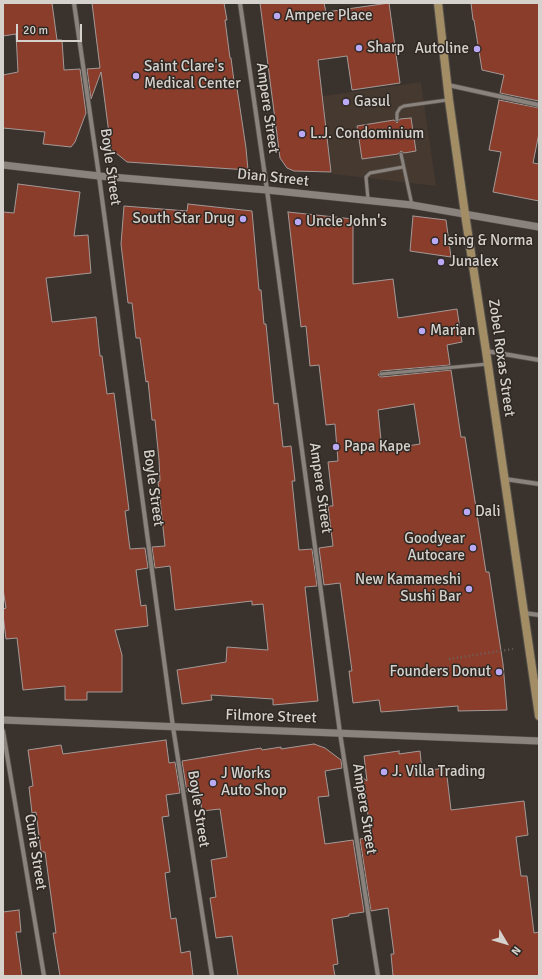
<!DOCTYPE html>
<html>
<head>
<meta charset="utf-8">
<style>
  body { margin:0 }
  #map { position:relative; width:542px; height:979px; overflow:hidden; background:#39322d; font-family:Signika,sans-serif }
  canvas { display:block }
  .frame { position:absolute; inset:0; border:4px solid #d5d1cd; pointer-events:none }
  .north { position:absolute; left:486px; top:923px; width:40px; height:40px; -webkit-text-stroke:3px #2f2823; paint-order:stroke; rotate:128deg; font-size:11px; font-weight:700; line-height:16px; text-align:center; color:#d5d1cd }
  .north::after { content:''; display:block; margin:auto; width:14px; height:18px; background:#d5d1cd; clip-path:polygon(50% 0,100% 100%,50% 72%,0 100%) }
  .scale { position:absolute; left:16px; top:24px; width:66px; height:18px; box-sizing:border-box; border:2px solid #d5d1cd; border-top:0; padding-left:5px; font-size:12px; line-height:14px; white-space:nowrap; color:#d5d1cd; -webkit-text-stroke:3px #2f2823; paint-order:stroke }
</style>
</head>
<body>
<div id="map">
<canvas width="542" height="979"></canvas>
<div class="frame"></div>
<div class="north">N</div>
<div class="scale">20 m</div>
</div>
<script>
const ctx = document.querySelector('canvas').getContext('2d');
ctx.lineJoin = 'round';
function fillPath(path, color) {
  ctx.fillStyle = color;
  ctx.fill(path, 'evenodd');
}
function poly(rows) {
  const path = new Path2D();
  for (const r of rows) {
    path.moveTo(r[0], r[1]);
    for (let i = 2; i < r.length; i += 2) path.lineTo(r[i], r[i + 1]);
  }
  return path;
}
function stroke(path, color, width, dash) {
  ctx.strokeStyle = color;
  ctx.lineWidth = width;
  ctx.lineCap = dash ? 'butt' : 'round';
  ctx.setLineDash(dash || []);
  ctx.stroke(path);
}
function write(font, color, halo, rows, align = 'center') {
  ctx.font = font + ' Signika,sans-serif';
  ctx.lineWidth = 3;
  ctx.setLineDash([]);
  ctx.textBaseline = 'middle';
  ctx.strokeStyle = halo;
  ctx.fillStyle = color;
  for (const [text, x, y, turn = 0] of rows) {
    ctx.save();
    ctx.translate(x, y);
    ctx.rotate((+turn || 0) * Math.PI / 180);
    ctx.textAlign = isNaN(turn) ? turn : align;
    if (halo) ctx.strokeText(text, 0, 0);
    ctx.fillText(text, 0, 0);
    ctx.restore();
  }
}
fillPath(poly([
  [421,82,436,186,332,174,323,96]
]), '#453930');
const building = poly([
  [3,3,52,3,57,40,62,40,64,70,80,69,86,113,75,142,71,147,43,144,45,132,3,128,3,75,18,72,16,34,3,36,3,3],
  [92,3,224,3,227,20,225,20,230,58,231,58,235,89,237,88,246,148,248,170,127,162,111,149,101,72,91,99,87,69,100,68,92,3],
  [260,3,324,3,326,12,389,3,400,83,352,90,347,56,318,60,331,172,294,171,287,168,280,158,260,3],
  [471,3,539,3,539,101,500,93,504,75,482,70,474,20,473,20,471,3],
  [499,100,539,108,539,133,533,163,539,164,539,201,493,192,501,152,489,150,499,100],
  [411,118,416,151,404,153,401,151,398,154,362,159,357,126,394,120,397,123,400,119,411,118],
  [18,184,80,192,74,236,88,235,91,273,46,278,52,322,96,317,100,356,102,356,107,394,114,393,129,510,125,511,130,549,145,548,148,568,136,570,141,606,146,605,148,626,115,630,122,655,122,692,87,692,87,700,65,700,65,686,23,690,17,638,6,639,3,615,3,609,6,608,3,589,3,212,14,213,18,184],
  [188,204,252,211,259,290,261,290,264,324,266,324,274,404,278,403,283,447,291,446,295,481,292,481,299,550,312,549,317,586,305,587,318,701,273,705,273,699,211,695,212,700,182,704,177,670,226,662,227,647,268,650,263,604,252,605,252,601,175,610,170,566,155,568,152,547,165,546,158,482,160,481,159,460,155,420,152,420,148,381,146,382,140,338,136,338,132,303,128,303,121,244,124,206,187,211,188,204],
  [288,212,353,219,353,284,393,279,398,318,457,309,462,342,447,345,450,365,381,371,378,375,381,377,451,370,461,437,465,437,486,572,489,572,503,664,507,710,458,711,458,706,381,712,379,700,353,703,349,671,352,671,340,583,324,585,319,548,333,546,328,506,333,506,328,462,338,461,335,424,326,425,319,365,310,366,306,326,301,327,288,212],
  [414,404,420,444,382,450,378,410,414,404],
  [413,216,446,220,451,257,410,251,413,216],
  [166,740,169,763,175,762,180,793,166,795,169,816,162,817,170,872,165,873,171,919,176,918,181,953,190,951,193,976,60,976,53,933,56,933,45,852,41,852,36,812,32,813,29,787,33,786,28,750,61,745,63,754,166,740],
  [314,744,325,748,341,760,342,768,325,771,329,796,318,797,325,844,353,840,364,912,349,914,349,916,332,919,338,964,333,965,335,976,238,976,232,936,216,938,210,898,216,897,211,860,227,857,220,809,202,811,199,791,187,792,182,761,261,748,262,750,281,747,281,749,314,744],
  [399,751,399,754,420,751,422,771,446,768,451,810,524,801,528,835,516,837,521,876,527,876,534,933,539,932,539,976,393,976,391,954,394,954,388,908,371,911,360,839,371,837,363,778,367,781,364,756,399,751],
  [19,910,21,932,16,932,22,976,3,976,3,912,19,910]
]);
fillPath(building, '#8b3d2b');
stroke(building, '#a49997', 1);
const service = poly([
  [397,120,397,113,400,108,404,106,447,100],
  [401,154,412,205],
  [368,199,366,177,370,173,403,167],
  [381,374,488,364]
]);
const minor = poly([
  [74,3,99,176,173,727,212,976],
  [240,3,267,190,340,733,378,976],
  [448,85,539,105],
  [486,351,539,360],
  [505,479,539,484],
  [524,613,539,615],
  [3,731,44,976]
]);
const tertiary = poly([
  [3,165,99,176,267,190,412,205,539,227],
  [3,720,539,741]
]);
const secondary = poly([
  [438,3,449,100,465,214,486,351,539,716]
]);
stroke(service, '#56514c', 4.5);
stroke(minor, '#56514c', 5.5);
stroke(tertiary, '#56514c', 8);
stroke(secondary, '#56514c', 10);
stroke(poly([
  [449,659,513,649]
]), '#6a645f', 2.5, [1, 3]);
stroke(service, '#8a827c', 3);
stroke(minor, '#8a827c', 4);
stroke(tertiary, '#8a827c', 7);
stroke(secondary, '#a28d65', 8);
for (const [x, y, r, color] of [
  [277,16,4,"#baaaf6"],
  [359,48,4,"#baaaf6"],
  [477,49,4,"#baaaf6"],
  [136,76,4,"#baaaf6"],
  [346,102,4,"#baaaf6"],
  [302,134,4,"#baaaf6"],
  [243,219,4,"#baaaf6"],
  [298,222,4,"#baaaf6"],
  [435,241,4,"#baaaf6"],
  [441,262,4,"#baaaf6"],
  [422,331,4,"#baaaf6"],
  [336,447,4,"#baaaf6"],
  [467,512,4,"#baaaf6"],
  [473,548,4,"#baaaf6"],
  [469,589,4,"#baaaf6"],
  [499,672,4,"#baaaf6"],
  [384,772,4,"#baaaf6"],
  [213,783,4,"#baaaf6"]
]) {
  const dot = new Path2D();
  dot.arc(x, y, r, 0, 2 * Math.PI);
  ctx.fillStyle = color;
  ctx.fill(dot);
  stroke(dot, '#2f2823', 1.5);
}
write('15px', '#d5d1cd', '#2f2823', [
  ["Ampere Place",285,16],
  ["Sharp",367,48],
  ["Autoline",469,49,"right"],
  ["Saint Clare's",144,67],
  ["Medical Center",144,84],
  ["Gasul",354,102],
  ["L.J. Condominium",310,134],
  ["South Star Drug",235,219,"right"],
  ["Uncle John's",306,222],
  ["Ising & Norma",443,241],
  ["Junalex",449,262],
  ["Marian",430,331],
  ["Papa Kape",344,447],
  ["Dali",475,512],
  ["Goodyear",465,539,"right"],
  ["Autocare",465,556,"right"],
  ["New Kamameshi",461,580,"right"],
  ["Sushi Bar",461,597,"right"],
  ["Founders Donut",491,672,"right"],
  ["J. Villa Trading",392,772],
  ["J Works",221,774],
  ["Auto Shop",221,791]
], 'left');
write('15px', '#d5d1cd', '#2f2823', [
  ["Ampere Street",267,108,82],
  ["Boyle Street",110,167,82],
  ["Dian Street",273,178,6],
  ["Zobel Roxas Street",501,358,82],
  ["Boyle Street",153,488,82],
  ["Ampere Street",320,488,82],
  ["Filmore Street",271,717,2],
  ["Boyle Street",198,809,81],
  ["Ampere Street",364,809,81],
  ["Curie Street",35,852,81]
]);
</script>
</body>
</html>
